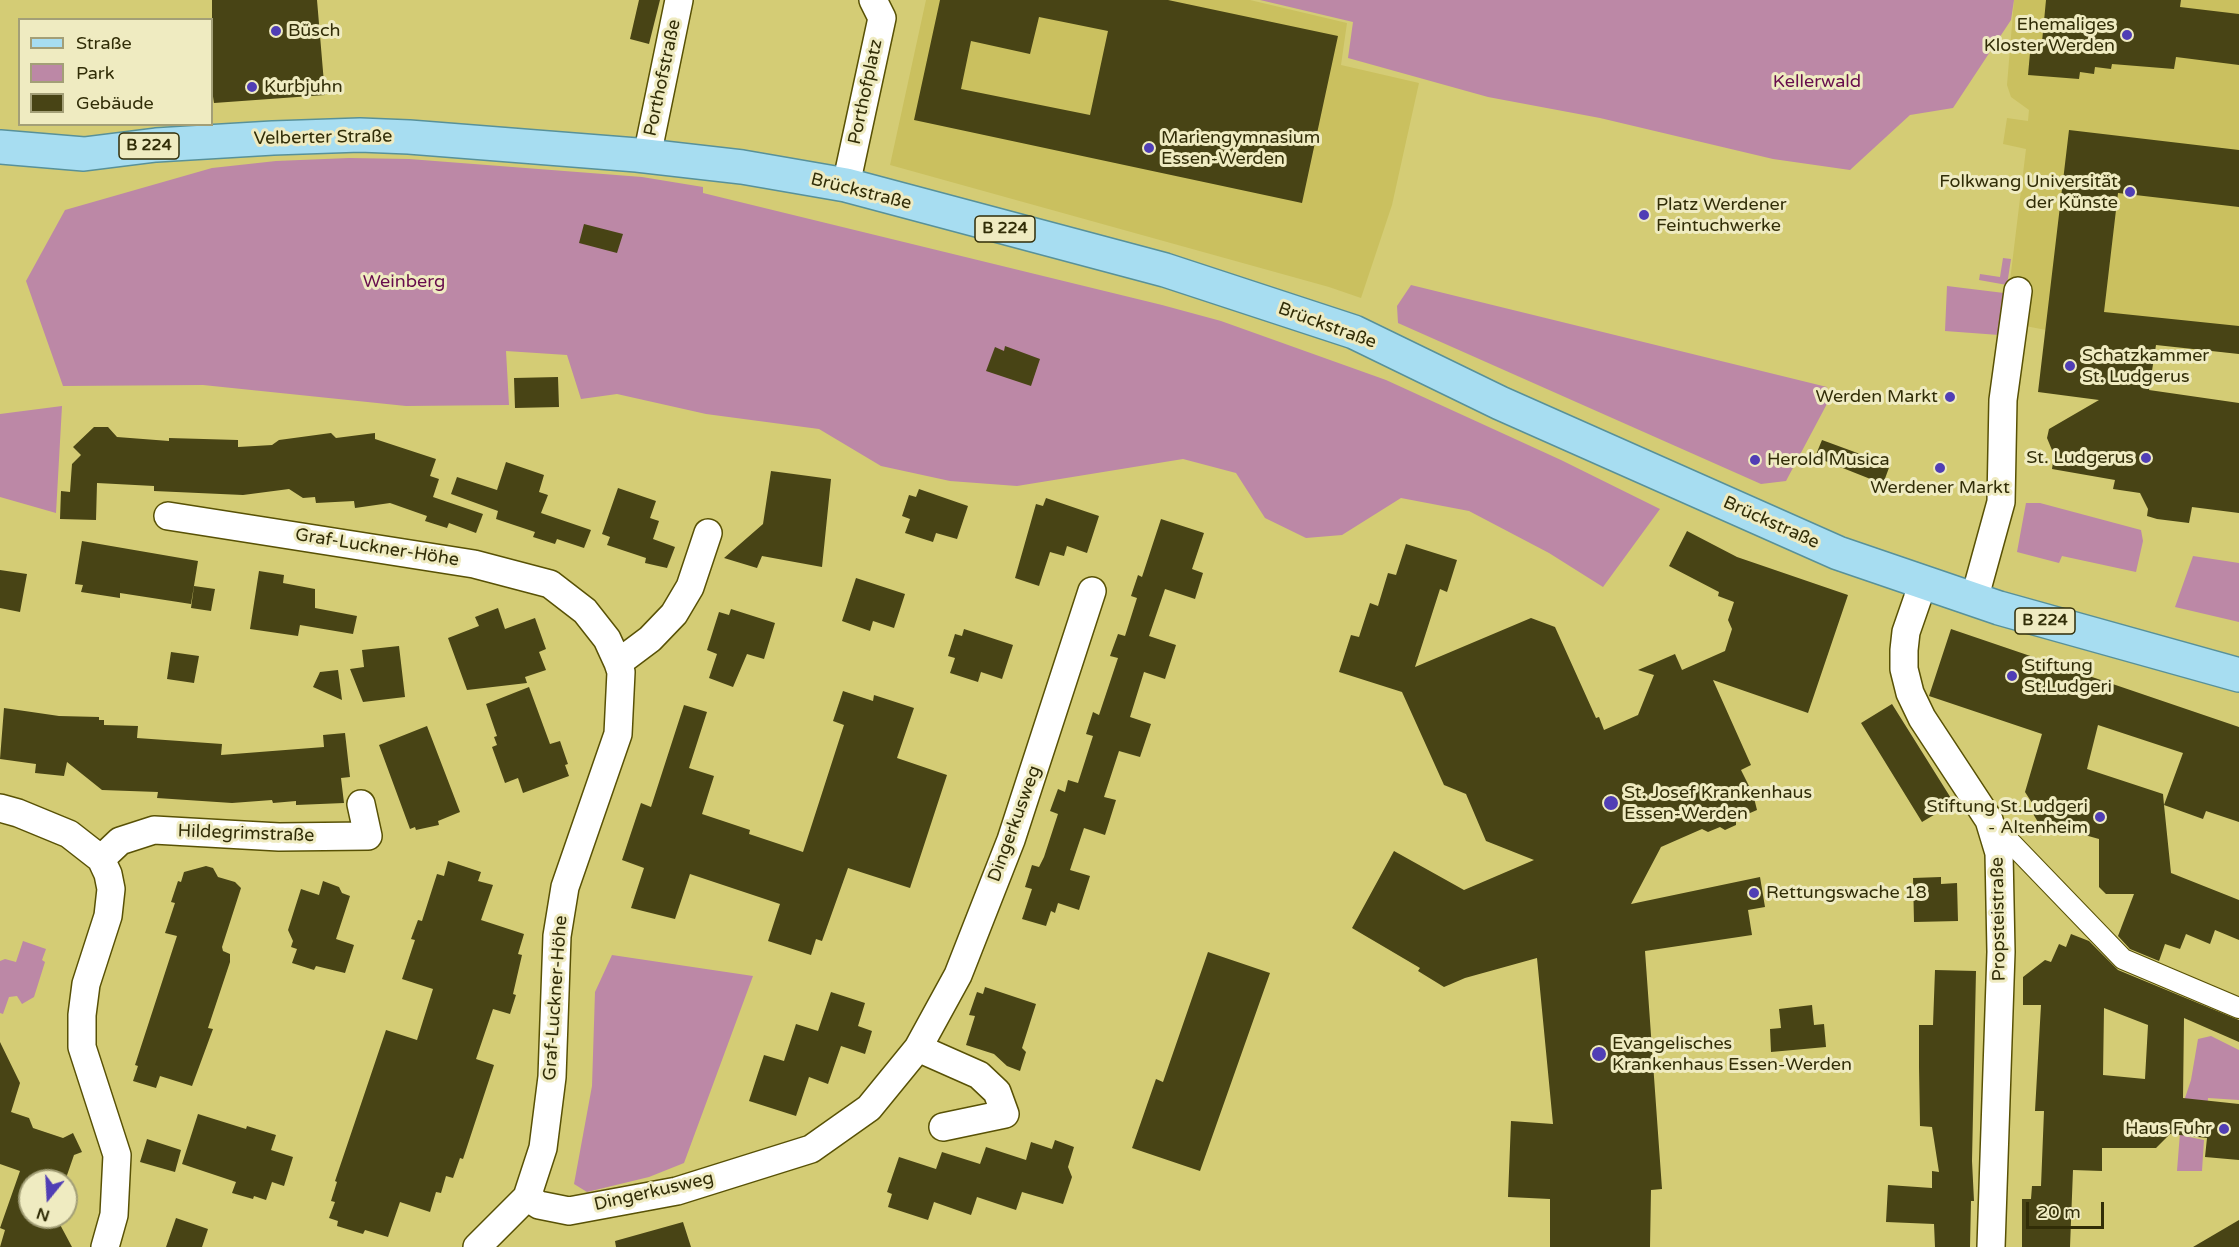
<!DOCTYPE html>
<html>
<head>
<meta charset="utf-8">
<style>
  body { margin:0 }
  #map { position:relative; width:2239px; height:1247px; overflow:hidden; background:#d4cc75; font-family:"Varela Round",sans-serif }
  canvas { display:block }
  .legend { position:absolute; left:18px; top:18px; width:195px; height:108px; box-sizing:border-box; background:#efebc1; border:2px solid #a39f77; margin:0; padding:8px 10px; list-style:none; font-size:18px; color:#312d07 }
  .legend li { display:flex; align-items:center; gap:12px; height:30px }
  .legend b { width:30px; border:2px solid #a39f77 }
  .north { position:absolute; left:18px; top:1169px; width:60px; height:60px; box-sizing:border-box; background:#efebc1; border:2px solid #a39f77; border-radius:50%; rotate:198deg; font-size:16px; font-weight:700; line-height:24px; text-align:center; color:#312d07 }
  .north::after { content:''; display:block; margin:auto; width:21px; height:27px; background:#503eb5; clip-path:polygon(50% 0,100% 100%,50% 72%,0 100%) }
  .scale { position:absolute; left:2026px; top:1202px; width:78px; height:27px; box-sizing:border-box; border:3px solid #312d07; border-top:0; padding-left:8px; font-size:18px; line-height:21px; white-space:nowrap; color:#312d07; -webkit-text-stroke:4px #efebc1; paint-order:stroke }
</style>
</head>
<body>
<div id="map">
<canvas width="2239" height="1247"></canvas>
<ul class="legend">
<li><b style="height:8px;background:#a7ddf1"></b>Straße</li>
<li><b style="height:16px;background:#bc88a6"></b>Park</li>
<li><b style="height:16px;background:#484415"></b>Gebäude</li>
</ul>
<div class="north">N</div>
<div class="scale">20 m</div>
</div>
<script>
const ctx = document.querySelector('canvas').getContext('2d');
ctx.lineJoin = 'round';
function fillPath(path, color) {
  ctx.fillStyle = color;
  ctx.fill(path, 'evenodd');
}
function poly(rows) {
  const path = new Path2D();
  for (const r of rows) {
    path.moveTo(r[0], r[1]);
    for (let i = 2; i < r.length; i += 2) path.lineTo(r[i], r[i + 1]);
  }
  return path;
}
function stroke(path, color, width, dash) {
  ctx.strokeStyle = color;
  ctx.lineWidth = width;
  ctx.lineCap = dash ? 'butt' : 'round';
  ctx.setLineDash(dash || []);
  ctx.stroke(path);
}
function write(font, color, halo, rows, align = 'center') {
  ctx.font = font + ' "Varela Round",sans-serif';
  ctx.lineWidth = 6;
  ctx.setLineDash([]);
  ctx.textBaseline = 'middle';
  ctx.strokeStyle = halo;
  ctx.fillStyle = color;
  for (const [text, x, y, turn = 0] of rows) {
    ctx.save();
    ctx.translate(x, y);
    ctx.rotate((+turn || 0) * Math.PI / 180);
    ctx.textAlign = isNaN(turn) ? turn : align;
    if (halo) ctx.strokeText(text, 0, 0);
    ctx.fillText(text, 0, 0);
    ctx.restore();
  }
}
fillPath(poly([
  [926,0,1250,0,1347,23,1341,65,1419,83,1392,205,1361,298,1329,287,890,165],
  [2014,0,2239,0,2239,354,2046,330,2005,322,2026,149,2003,144,2007,118,2028,121,2029,110,2011,97,2007,85]
]), '#cac05f');
fillPath(poly([
  [1260,0,2014,0,2011,20,1953,108,1910,115,1850,170,1773,159,1600,118,1488,97,1348,58,1353,22],
  [349,158,409,159,642,177,703,187,703,193,1162,305,1221,321,1386,380,1561,460,1660,509,1603,587,1549,553,1469,511,1401,498,1342,535,1306,538,1265,518,1236,473,1183,459,1017,486,950,481,881,466,819,429,706,414,617,394,581,399,567,355,506,351,509,405,406,406,203,385,63,386,26,281,65,210,212,168,276,161],
  [2003,258,2011,259,2007,285,1979,280,1980,274,2000,277],
  [1411,285,1827,387,1829,400,1786,481,1761,484,1398,323,1397,306],
  [1947,286,2004,293,1999,335,1945,331],
  [62,406,56,513,0,497,0,414],
  [2026,503,2040,503,2141,530,2143,541,2136,572,2062,556,2059,563,2017,552],
  [2193,556,2239,563,2239,622,2175,607],
  [23,941,46,949,42,960,45,962,34,997,22,1004,17,996,9,997,3,1014,0,1013,0,961,5,959,16,962],
  [612,955,753,976,684,1163,649,1177,587,1192,574,1184,592,1086,595,992],
  [2211,1036,2239,1050,2239,1100,2208,1098,2207,1115,2191,1117,2189,1137,2204,1140,2202,1171,2177,1171,2182,1107,2191,1080,2198,1039]
]), '#bc88a6');
fillPath(poly([
  [212,0,317,0,325,95,214,103,212,90],
  [639,0,660,0,649,44,630,39],
  [940,0,1168,0,1338,36,1302,203,914,120],
  [1039,17,1108,31,1090,115,961,89,971,41,1030,54],
  [2046,0,2181,0,2180,7,2239,14,2239,65,2176,57,2174,69,2112,64,2111,69,2095,67,2094,74,2080,72,2079,79,2028,75,2031,42,2042,42],
  [2069,130,2239,150,2239,207,2118,193,2104,312,2239,326,2239,354,2156,345,2149,390,2239,403,2239,513,2192,507,2189,523,2157,519,2147,516,2148,509,2140,493,2113,489,2115,480,2052,469,2054,455,2047,438,2049,429,2099,400,2038,392],
  [584,224,623,234,617,253,579,243],
  [1005,346,1040,359,1031,386,986,371,995,347,1004,351],
  [558,377,559,407,515,408,514,378],
  [94,427,108,427,117,437,169,441,169,438,238,440,238,447,272,445,279,440,331,433,336,438,375,433,375,439,436,459,430,476,439,479,433,497,483,514,476,533,449,523,447,528,425,521,427,516,390,503,355,508,354,501,316,503,315,497,303,498,289,489,243,495,154,491,154,486,97,483,96,520,60,519,61,491,70,492,72,464,81,455,73,447],
  [1822,440,1890,465,1883,484,1815,457],
  [506,462,544,475,539,492,548,495,541,513,591,530,584,548,557,539,555,544,533,537,535,532,496,519,498,511,451,494,457,477,497,490],
  [771,471,831,479,822,567,762,556,757,568,724,558,763,524],
  [618,488,656,501,650,518,659,521,653,539,675,547,667,568,645,563,646,558,607,545,610,537,602,534],
  [919,489,968,506,957,539,936,533,933,542,905,533,910,519,902,516,909,495,916,497],
  [1046,498,1099,516,1087,553,1067,546,1064,556,1050,552,1039,586,1015,578,1036,504,1043,506],
  [1161,519,1204,533,1192,569,1203,573,1195,599,1165,589,1149,636,1176,645,1165,679,1144,672,1130,717,1151,724,1140,757,1119,751,1104,797,1116,800,1105,835,1084,828,1070,870,1090,876,1079,910,1058,903,1055,913,1051,911,1046,926,1022,919,1032,889,1025,887,1032,865,1039,867,1044,857,1058,814,1050,811,1058,789,1065,792,1068,780,1078,783,1093,736,1086,734,1093,712,1099,715,1118,658,1110,656,1118,634,1125,636,1137,598,1131,596,1138,575,1142,577],
  [1687,531,1737,557,1848,595,1808,713,1713,680,1751,765,1741,770,1753,794,1757,810,1736,819,1736,825,1725,830,1720,827,1708,832,1702,829,1661,847,1631,904,1760,877,1765,907,1748,910,1752,935,1645,951,1662,1189,1651,1190,1650,1247,1550,1247,1550,1199,1508,1197,1511,1121,1553,1124,1537,958,1465,978,1444,987,1418,971,1420,968,1352,928,1394,851,1464,890,1534,860,1486,841,1466,794,1444,785,1402,692,1339,672,1351,635,1359,637,1370,603,1378,606,1388,573,1396,575,1406,544,1457,560,1447,592,1440,589,1415,667,1531,618,1555,627,1596,718,1599,717,1604,730,1638,715,1654,675,1638,670,1675,654,1682,670,1725,651,1732,629,1728,620,1734,602,1718,596,1719,592,1669,566],
  [82,541,198,561,191,604,120,593,120,598,81,592,83,585,75,584],
  [0,570,27,574,20,612,0,608],
  [259,571,284,575,283,583,315,589,315,608,357,616,353,634,300,625,298,636,250,629],
  [856,578,905,594,894,628,873,621,870,631,842,621],
  [194,586,215,589,211,611,191,608],
  [498,608,505,629,535,618,546,649,539,652,546,670,525,677,527,683,467,690,448,638,479,626,475,617],
  [731,609,775,623,764,659,747,654,733,687,709,678,717,654,707,650,719,612,729,615],
  [964,629,1013,645,1002,679,981,672,978,682,950,673,955,658,948,656,955,634,962,636],
  [1951,629,2239,727,2239,822,2206,811,2203,819,2164,805,2171,873,2239,900,2239,940,2215,930,2210,944,2186,934,2180,949,2165,944,2159,961,2130,949,2118,936,2134,894,2106,894,2099,887,2099,839,2038,822,2032,812,2034,806,2025,792,2042,734,1929,696],
  [2098,725,2183,753,2164,805,2163,794,2087,769],
  [399,646,405,697,363,702,350,669,364,667,362,650],
  [171,652,199,656,194,683,167,679],
  [338,670,342,700,313,687,320,672],
  [529,687,550,744,560,741,568,764,565,765,569,776,523,793,518,778,505,783,492,747,497,745,494,737,497,736,486,704],
  [843,691,873,701,874,695,914,708,897,758,947,775,910,888,848,868,822,941,816,939,811,955,768,941,780,904,690,874,675,919,631,908,644,868,622,860,641,803,651,807,684,705,707,712,689,768,714,776,702,814,750,830,749,834,803,852,844,725,833,721],
  [1892,704,1954,803,1922,822,1861,723],
  [4,708,59,716,99,717,99,720,104,720,104,725,138,726,137,738,222,744,221,755,324,747,323,735,345,733,350,777,341,778,344,803,296,805,296,801,273,803,272,800,232,803,157,798,158,792,102,790,67,762,64,776,35,773,36,764,0,759],
  [427,726,460,812,438,821,439,825,416,830,415,827,410,829,379,745],
  [448,861,481,872,478,881,493,885,481,920,524,934,518,954,522,955,513,994,516,995,510,1014,493,1009,476,1059,494,1065,463,1159,460,1158,453,1178,446,1176,441,1193,436,1192,430,1212,400,1202,388,1237,365,1230,363,1234,337,1226,338,1221,329,1218,335,1202,331,1201,337,1182,335,1181,386,1030,417,1040,433,989,402,979,415,940,411,939,418,920,422,921,437,874,444,876],
  [206,866,213,868,218,877,235,882,241,888,222,947,223,951,230,954,230,962,208,1028,213,1029,192,1086,160,1076,156,1088,133,1081,138,1066,135,1065,177,936,165,933,175,903,171,902,178,881,181,882,184,872],
  [1941,877,1941,884,1957,883,1958,921,1914,922,1913,878],
  [323,881,339,887,342,893,350,896,336,939,354,945,345,973,316,966,314,970,292,963,297,949,291,947,293,941,288,930,301,889,319,895],
  [2071,934,2089,941,2118,970,2239,1020,2239,1042,2184,1018,2183,1098,2239,1104,2239,1160,2205,1157,2207,1138,2170,1134,2156,1148,2102,1148,2102,1171,2073,1170,2070,1247,2022,1247,2022,1199,2031,1199,2032,1186,2041,1186,2044,1111,2035,1111,2041,1005,2023,1005,2023,977,2045,960,2051,962,2059,944,2066,947],
  [2104,1008,2148,1025,2145,1079,2103,1075],
  [1208,952,1270,973,1200,1171,1132,1148,1156,1079,1163,1082],
  [1935,970,1976,971,1972,1161,1974,1201,1971,1201,1970,1247,1935,1247,1934,1224,1886,1222,1888,1185,1932,1188,1932,1171,1939,1172,1932,1127,1920,1126,1919,1067,1919,1025,1933,1025],
  [985,987,1036,1004,1022,1048,1026,1052,1020,1071,1007,1066,994,1054,966,1045,975,1016,969,1015,977,992,983,994],
  [831,992,865,1003,858,1026,872,1031,865,1054,841,1046,828,1084,809,1077,796,1116,749,1101,764,1055,784,1061,796,1024,818,1031],
  [1812,1005,1814,1025,1824,1024,1826,1047,1771,1052,1770,1029,1781,1028,1779,1009],
  [0,1042,20,1083,11,1112,29,1118,33,1128,63,1138,73,1133,82,1152,74,1155,65,1181,30,1181,30,1217,56,1217,72,1247,0,1247,5,1230,0,1228,20,1171,0,1164],
  [198,1114,246,1129,247,1126,276,1135,271,1150,293,1157,284,1186,272,1182,266,1200,254,1196,253,1199,232,1193,236,1182,182,1164],
  [147,1139,181,1150,175,1172,140,1162],
  [1055,1140,1074,1147,1068,1167,1072,1177,1063,1204,1022,1192,1016,1210,977,1197,971,1215,934,1202,928,1220,888,1207,892,1194,887,1192,899,1157,936,1169,942,1152,980,1164,986,1147,1026,1160,1031,1142,1052,1149],
  [66,1188,75,1198,71,1210,66,1212],
  [176,1218,208,1229,202,1247,166,1247],
  [2239,1220,2239,1247,2193,1247],
  [683,1222,691,1247,616,1247,615,1241]
]), '#484415');
const pedestrian = poly([
  [1991,822,2123,959,2239,1008]
]);
const minor = poly([
  [647,156,679,0],
  [846,185,882,18,873,0],
  [168,516,474,564,550,584,585,611,607,639,618,663,621,672,618,734,565,887,557,936,552,1077,543,1148,527,1197,477,1247],
  [1923,583,1906,632,1904,650,1904,669,1910,693,1922,718,1989,820,1999,853,2001,952,1991,1247],
  [1974,600,2001,502,2003,400,2018,291],
  [618,663,650,639,674,614,690,587,708,533],
  [0,808,18,813,69,834,101,859,108,874,111,889,108,916,86,984,82,1015,82,1047,117,1155,114,1215,105,1247],
  [101,859,120,841,154,830,279,837,368,836,361,804],
  [918,1048,979,1075,997,1092,1005,1114,943,1127],
  [527,1197,539,1205,569,1211,677,1191,811,1149,869,1108,918,1048,958,975,1011,840,1092,591]
]);
const primary = poly([
  [0,147,84,154,156,145,273,138,360,135,409,137,637,155,742,167,846,185,1165,270,1354,332,1500,403,1838,553,1999,608,2239,675]
]);
stroke(pedestrian, '#585105', 22);
stroke(minor, '#585105', 30);
stroke(primary, '#589199', 36);
stroke(pedestrian, '#fff', 20);
stroke(minor, '#fff', 27);
stroke(primary, '#a7ddf1', 33);
for (const [x, y, r, color] of [
  [276,31,6,"#503eb5"],
  [2127,35,6,"#503eb5"],
  [252,87,6,"#503eb5"],
  [1149,148,6,"#503eb5"],
  [2130,192,6,"#503eb5"],
  [1644,215,6,"#503eb5"],
  [2070,366,6,"#503eb5"],
  [1950,397,6,"#503eb5"],
  [2146,458,6,"#503eb5"],
  [1755,460,6,"#503eb5"],
  [1940,468,6,"#503eb5"],
  [2012,676,6,"#503eb5"],
  [1611,803,8,"#503eb5"],
  [2100,817,6,"#503eb5"],
  [1754,893,6,"#503eb5"],
  [1599,1054,8,"#503eb5"],
  [2224,1129,6,"#503eb5"]
]) {
  const dot = new Path2D();
  dot.arc(x, y, r, 0, 2 * Math.PI);
  ctx.fillStyle = color;
  ctx.fill(dot);
  stroke(dot, '#efebc1', 2);
}
for (const [x, y, w] of [
  [149,146,60],
  [1005,229,60],
  [2045,621,60]
]) {
  const box = new Path2D();
  box.roundRect(x - w / 2, y - 13, w, 26, 4.5);
  ctx.fillStyle = '#efebc1';
  ctx.fill(box);
  stroke(box, '#312d07', 1.5);
}
write('bold 16px', '#312d07', null, [
  ["B 224",149,146],
  ["B 224",1005,229],
  ["B 224",2045,621]
]);
write('18px', '#312d07', '#efebc1', [
  ["Ehemaliges",2115,25,"right"],
  ["Kloster Werden",2115,46,"right"],
  ["Büsch",288,31],
  ["Kurbjuhn",264,87],
  ["Mariengymnasium",1161,138],
  ["Essen-Werden",1161,159],
  ["Folkwang Universität",2118,182,"right"],
  ["der Künste",2118,203,"right"],
  ["Platz Werdener",1656,205],
  ["Feintuchwerke",1656,226],
  ["Schatzkammer",2082,356],
  ["St. Ludgerus",2082,377],
  ["Werden Markt",1938,397,"right"],
  ["St. Ludgerus",2134,458,"right"],
  ["Herold Musica",1767,460],
  ["Werdener Markt",1940,488,"center"],
  ["Stiftung",2024,666],
  ["St.Ludgeri",2024,687],
  ["St. Josef Krankenhaus",1624,793],
  ["Essen-Werden",1624,814],
  ["Stiftung St.Ludgeri",2088,807,"right"],
  ["- Altenheim",2088,828,"right"],
  ["Rettungswache 18",1766,893],
  ["Evangelisches",1612,1044],
  ["Krankenhaus Essen-Werden",1612,1065],
  ["Haus Fuhr",2212,1129,"right"]
], 'left');
write('18px', '#312d07', '#efebc1', [
  ["Porthofstraße",663,78,-78],
  ["Porthofplatz",866,92,-78],
  ["Velberter Straße",323,138,-1],
  ["Brückstraße",861,192,14],
  ["Brückstraße",1327,326,20],
  ["Brückstraße",1771,523,24],
  ["Graf-Luckner-Höhe",377,548,9],
  ["Dingerkusweg",1015,824,-70],
  ["Hildegrimstraße",246,834,2],
  ["Propsteistraße",1999,919,-91],
  ["Graf-Luckner-Höhe",556,998,-86],
  ["Dingerkusweg",654,1192,-13]
]);
write('18px', '#670c4c', '#efebc1', [
  ["Kellerwald",1817,82],
  ["Weinberg",404,282]
]);
</script>
</body>
</html>
